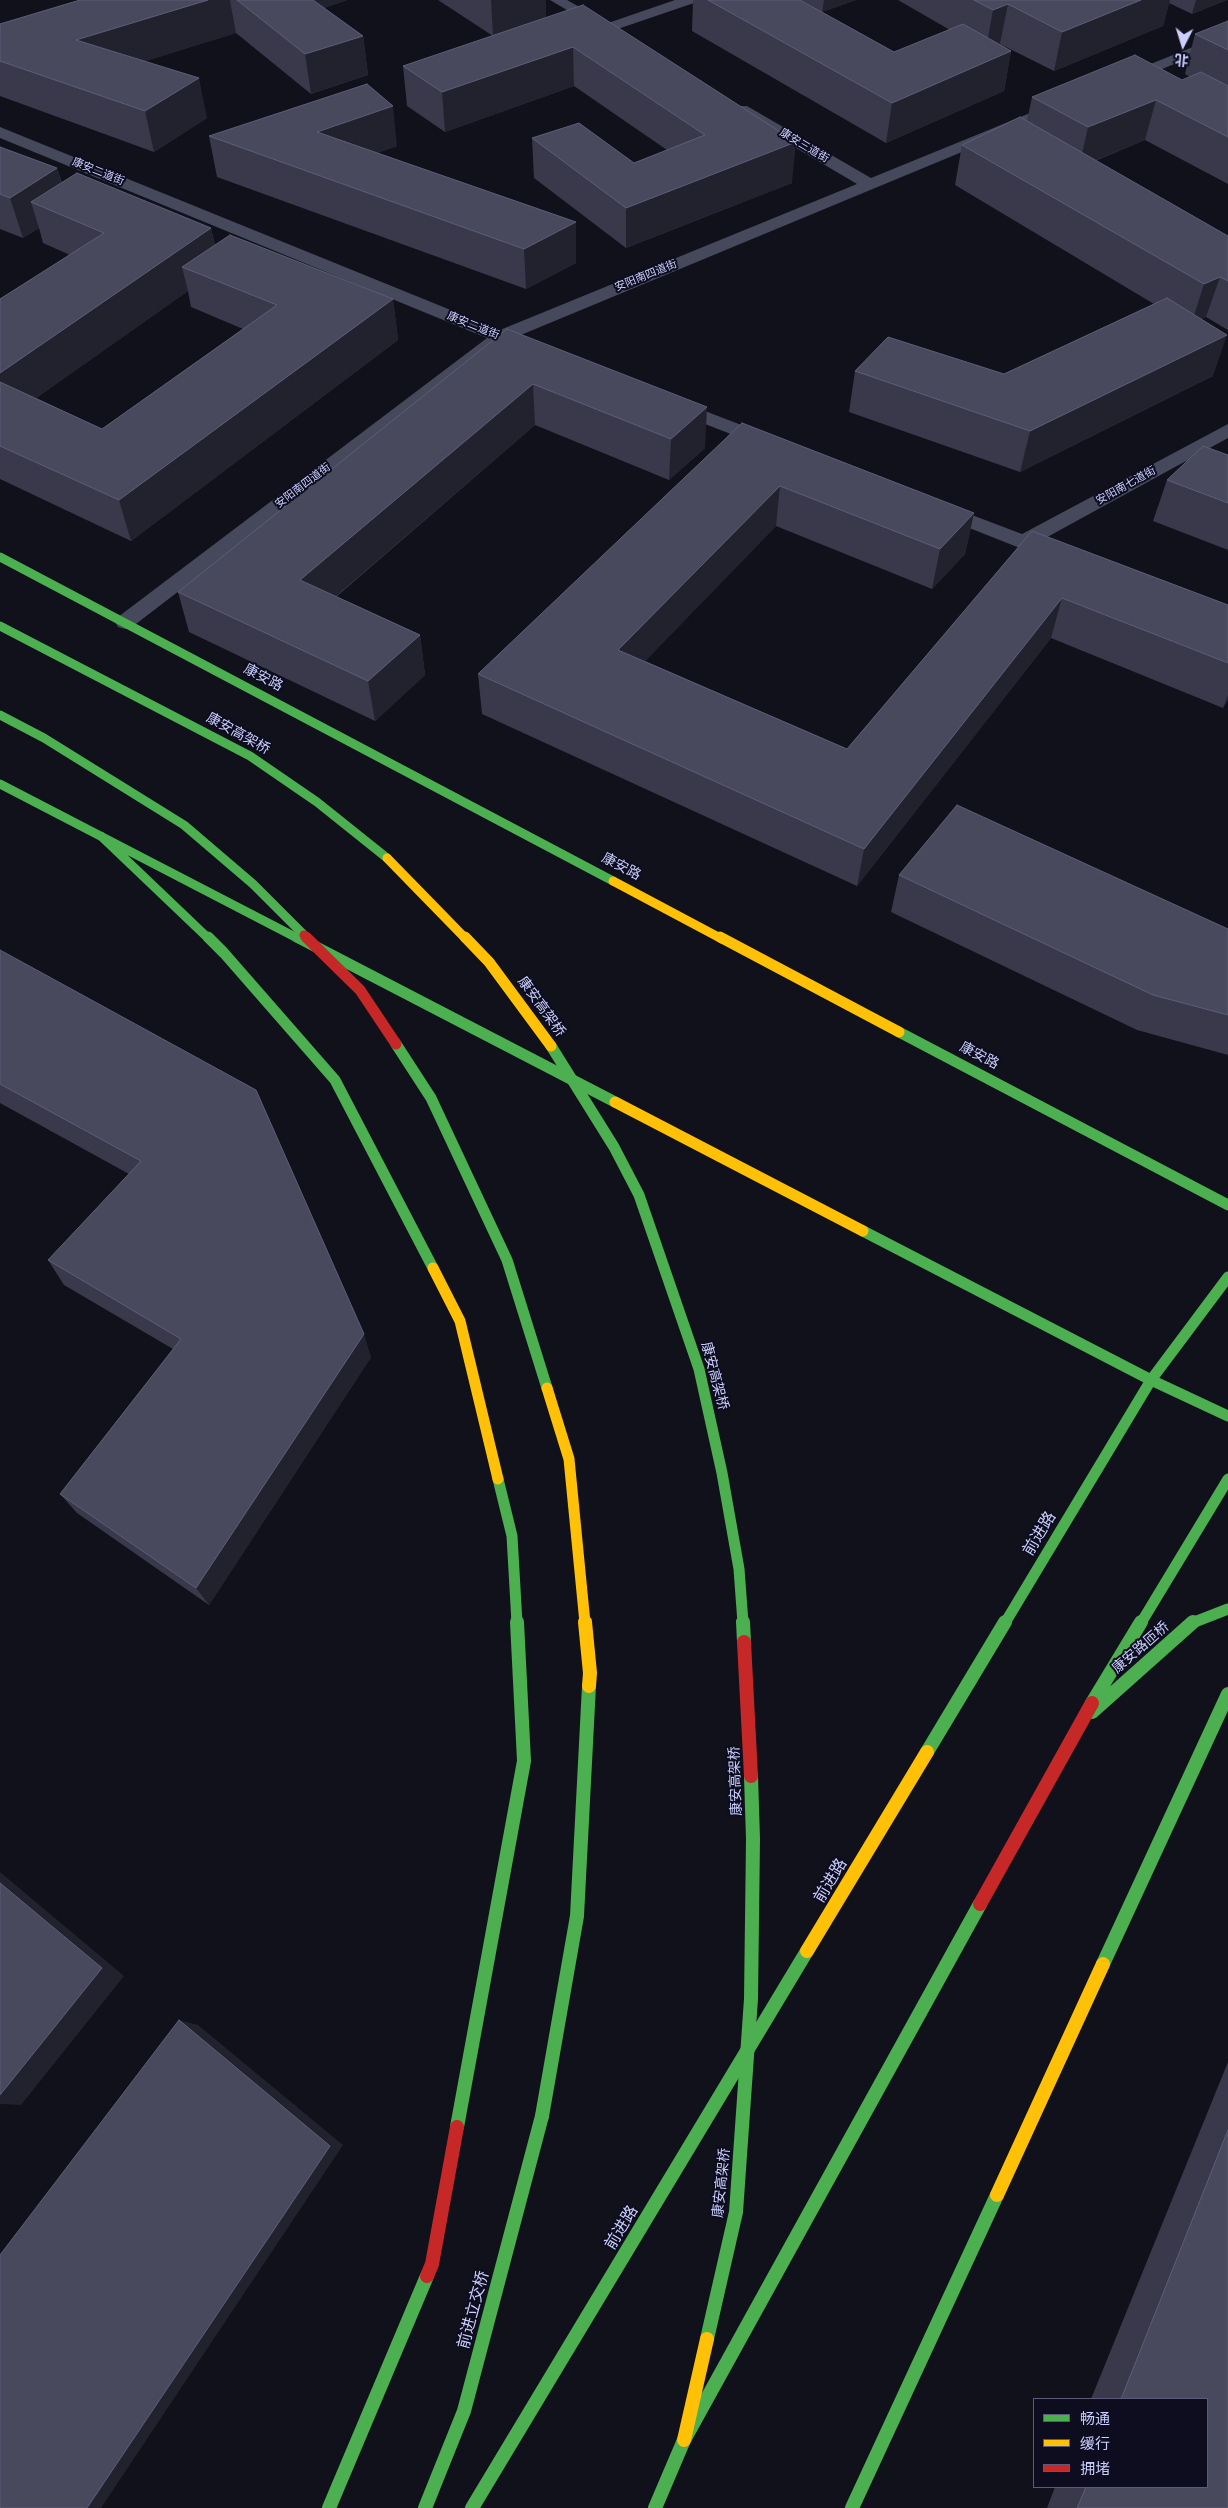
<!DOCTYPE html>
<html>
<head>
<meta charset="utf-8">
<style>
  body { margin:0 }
  #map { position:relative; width:1228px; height:2508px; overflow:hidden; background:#11111b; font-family:"DM Sans","Noto Sans SC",sans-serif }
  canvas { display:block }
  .legend { position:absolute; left:1033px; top:2398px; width:175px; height:90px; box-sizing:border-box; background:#0d0d1f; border:1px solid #595b78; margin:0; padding:6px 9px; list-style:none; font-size:15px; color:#cbcffe }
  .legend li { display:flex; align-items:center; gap:10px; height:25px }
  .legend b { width:25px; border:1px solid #595b78 }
  .north { position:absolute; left:1158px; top:20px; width:50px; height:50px; -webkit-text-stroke:4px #0d0d1f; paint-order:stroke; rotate:185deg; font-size:14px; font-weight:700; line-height:20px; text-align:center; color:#cbcffe }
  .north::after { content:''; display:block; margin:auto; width:18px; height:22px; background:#cbcffe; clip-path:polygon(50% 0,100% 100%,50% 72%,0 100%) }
</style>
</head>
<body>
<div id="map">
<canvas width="1228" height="2508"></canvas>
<ul class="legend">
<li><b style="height:6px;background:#4caf50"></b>畅通</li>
<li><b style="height:6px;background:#ffc107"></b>缓行</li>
<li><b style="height:6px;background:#c62828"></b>拥堵</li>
</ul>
<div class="north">北</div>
</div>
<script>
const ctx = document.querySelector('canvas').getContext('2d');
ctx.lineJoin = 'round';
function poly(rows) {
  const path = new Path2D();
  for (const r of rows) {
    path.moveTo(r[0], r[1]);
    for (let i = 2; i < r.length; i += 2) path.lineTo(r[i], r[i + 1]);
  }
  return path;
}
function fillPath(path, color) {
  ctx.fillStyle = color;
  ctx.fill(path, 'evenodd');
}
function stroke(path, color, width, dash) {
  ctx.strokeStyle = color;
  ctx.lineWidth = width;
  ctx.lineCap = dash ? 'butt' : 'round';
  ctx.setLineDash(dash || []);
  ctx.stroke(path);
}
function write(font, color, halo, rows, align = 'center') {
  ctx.font = font + ' "DM Sans","Noto Sans SC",sans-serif';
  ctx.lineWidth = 4;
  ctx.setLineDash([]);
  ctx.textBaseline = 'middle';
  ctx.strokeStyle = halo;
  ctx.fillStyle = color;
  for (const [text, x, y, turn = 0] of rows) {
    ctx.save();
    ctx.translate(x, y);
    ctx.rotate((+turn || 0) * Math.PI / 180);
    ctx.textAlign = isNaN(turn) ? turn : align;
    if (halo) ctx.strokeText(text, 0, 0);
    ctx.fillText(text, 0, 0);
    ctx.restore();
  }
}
fillPath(poly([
  [550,0,567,0,608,23,675,0,696,0,694,3,606,33,550,0],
  [1228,33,1228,42,1128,83,1123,85,1115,80,1118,77,1228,33],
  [1062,100,1068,102,1070,105,1068,108,516,337,539,346,542,350,539,354,527,354,502,344,132,627,125,629,118,627,115,622,118,617,487,338,0,138,0,127,500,330,857,184,735,112,733,109,735,106,747,106,871,178,1062,100],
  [671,398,778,439,781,443,778,447,764,447,664,408,662,404,664,400,671,398],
  [1228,424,1228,438,1040,541,1064,550,1067,555,1064,560,1057,561,1050,560,929,512,926,508,929,504,936,502,943,504,1022,534,1228,424]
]), '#46485b');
stroke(poly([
  [0,557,613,881],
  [0,784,299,939],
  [101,836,209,939]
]), '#4caf50', 9);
stroke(poly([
  [208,937,224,953,335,1080,433,1268],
  [297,937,615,1102],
  [899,1032,1228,1205],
  [863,1231,1151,1380,1228,1416],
  [498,1479,512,1536,517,1623],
  [1005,1623,1151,1380,1228,1277],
  [1141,1623,1228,1479],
  [1192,1623,1228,1609]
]), '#4caf50', 11);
stroke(poly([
  [1092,1703,1141,1622],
  [1092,1712,1193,1622],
  [927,1752,1005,1622],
  [1103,1964,1228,1694],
  [457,2127,524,1761,517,1622],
  [329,2508,427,2276],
  [425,2508,464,2411,542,2116],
  [472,2508,807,1951],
  [655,2508,684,2440,980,1904],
  [852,2508,997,2195]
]), '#4caf50', 14);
stroke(poly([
  [613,881,722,939]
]), '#ffc107', 9);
stroke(poly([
  [720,937,899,1032],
  [615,1102,863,1231],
  [433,1268,460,1321,498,1479]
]), '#ffc107', 11);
stroke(poly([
  [807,1951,927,1752],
  [997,2195,1103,1964]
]), '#ffc107', 14);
stroke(poly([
  [980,1904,1092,1703],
  [427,2276,432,2264,457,2127]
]), '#c62828', 14);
stroke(poly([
  [0,626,250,756,317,802,387,858],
  [0,715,44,738,184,825,253,884,304,935]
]), '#4caf50', 9);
stroke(poly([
  [396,1044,431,1098,507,1260,547,1388],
  [551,1046,614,1147,639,1195,699,1369,722,1473,739,1569,743,1623]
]), '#4caf50', 11);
stroke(poly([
  [743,1622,744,1642],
  [542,2116,577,1916,589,1686],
  [707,2339,736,2212,751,1999,753,1839,751,1776]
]), '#4caf50', 14);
stroke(poly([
  [387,858,466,939]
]), '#ffc107', 9);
stroke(poly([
  [465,937,489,962,551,1046],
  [547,1388,569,1459,585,1623]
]), '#ffc107', 11);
stroke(poly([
  [585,1622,590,1673,589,1686],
  [684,2440,707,2339]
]), '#ffc107', 14);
stroke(poly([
  [304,935,308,939]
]), '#c62828', 9);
stroke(poly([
  [306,937,360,990,396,1044]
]), '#c62828', 11);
stroke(poly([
  [744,1642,751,1776]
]), '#c62828', 14);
fillPath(poly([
  [80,0,347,0,324,8,363,36,368,75,311,94,236,33,145,61,207,118,154,152,0,96,0,24],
  [438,0,546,0,546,17,792,183,626,248,534,178,532,138,634,163,667,150,574,86,445,132,407,106,403,66,493,36],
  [693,0,800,0,894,52,950,30,898,0,1227,0,1192,14,1169,3,1163,26,1054,71,1000,44,999,44,1011,51,1004,91,886,143,692,31],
  [801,0,856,0,822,12],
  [1228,21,1228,184,1145,140,1095,161,1228,236,1228,330,1206,317,1202,319,1213,376,1020,472,849,412,855,371,1004,374,1154,304,955,185,962,145,1027,121,1032,97,1182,80,1190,77,1185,74,1195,34],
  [209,136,397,146,377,153,576,263,526,289,217,177],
  [0,147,57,168,62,183,211,228,215,245,393,299,398,340,131,541,0,479,0,299,70,255,43,243,39,228,23,238,0,229],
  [188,291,191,307,243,329,102,429,36,398],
  [507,329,705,448,669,480,535,425,336,597,420,635,425,675,375,721,189,632,178,592],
  [742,423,974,513,965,554,932,589,776,526,645,661,847,749,1032,531,1228,605,1228,700,1223,708,1051,638,857,886,482,714,478,674],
  [1228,455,1228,550,1153,521,1167,480],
  [899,875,1228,929,1228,1055,1137,1030,891,912],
  [0,950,371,1357,209,1605,77,1513,60,1494,173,1349,64,1285,48,1260,129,1174,0,1103],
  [1228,2062,1228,2508,1047,2508,1055,2487,1207,2487,1207,2399,1091,2399]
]), '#39394b');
fillPath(poly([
  [208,0,230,0,236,33,86,80,76,40],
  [288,0,347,0,291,19],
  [491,0,546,0,546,18,493,36],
  [824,0,856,0,822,12],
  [1141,0,1170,0,1163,26,1054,71,1062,32],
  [1196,0,1227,0,1192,14],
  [1008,4,1000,44,986,49,993,10],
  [363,36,368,75,311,94,305,54],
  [573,47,574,86,445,132,442,92],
  [1011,51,1004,91,886,143,892,103],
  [199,78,207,118,154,152,145,111],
  [1156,100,1145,140,1079,167,1088,127],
  [393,106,397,146,323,172,317,132],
  [796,142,792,183,626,248,626,208],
  [57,168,69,209,31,202,39,228,23,238,10,198],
  [576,222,576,263,526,289,524,249],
  [211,228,220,269,182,267,188,291,6,419,0,402,0,373],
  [1220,277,1206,317,1191,325,1204,284],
  [393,299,398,340,131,541,119,500],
  [1227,335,1213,376,1020,472,1030,431],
  [533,384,535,425,308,620,300,580],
  [707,407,705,448,669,480,671,439],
  [780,486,776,526,618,689,618,650],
  [974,513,965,554,932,589,940,549],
  [1062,598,1051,638,857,886,864,849],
  [420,635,425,675,375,721,368,681],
  [1228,695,1228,700,1223,708],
  [364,1334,371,1357,209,1605,196,1588],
  [0,1872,124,1976,21,2105,0,2104],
  [179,2020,198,2025,343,2145,101,2508,87,2508]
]), '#22222f');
const building = poly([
  [80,0,208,0,76,40,199,78,145,111,0,61,0,24,80,0],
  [237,0,313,0,363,36,305,54,237,0],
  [708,0,800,0,894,52,963,24,1011,51,892,103,708,0],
  [974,0,1141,0,1062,32,1008,4,993,10,974,0],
  [583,5,796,142,626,208,532,138,579,123,634,163,705,135,573,47,442,92,403,66,583,5],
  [1228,21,1228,50,1195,34,1228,21],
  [1135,55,1182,80,1201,72,1228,86,1228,137,1156,100,1088,127,1032,97,1135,55],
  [367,84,393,106,317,132,576,222,524,249,209,136,367,84],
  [1020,117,1228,236,1228,281,1220,277,1204,284,962,145,1020,117],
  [0,147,57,168,10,198,0,194,0,147],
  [77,173,211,228,0,373,0,299,104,233,31,202,77,173],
  [230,235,393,299,119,500,0,446,0,382,102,429,277,305,182,267,230,235],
  [1167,298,1227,335,1030,431,855,371,888,337,1004,374,1167,298],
  [507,329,707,407,671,439,533,384,300,580,420,635,368,681,178,592,507,329],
  [742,423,974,513,940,549,780,486,618,650,847,749,1032,531,1228,605,1228,663,1062,598,864,849,478,674,742,423],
  [1203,446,1228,455,1228,503,1167,480,1203,446],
  [957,805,1228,929,1228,1015,1153,995,899,875,957,805],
  [0,950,256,1090,364,1334,196,1588,60,1494,181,1339,48,1260,141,1161,0,1084,0,950],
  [0,1883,102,1968,0,2095,0,1883],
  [179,2020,330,2146,87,2508,0,2508,0,2255,179,2020],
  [1228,2130,1228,2508,1077,2508,1086,2487,1207,2487,1207,2399,1121,2399,1228,2130]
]);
fillPath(building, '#49495e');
stroke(building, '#5d5e77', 1);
write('11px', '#cbcffe', '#0d0d1f', [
  ["康安三道街",804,146,31],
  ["康安二道街",98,172,22],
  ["安阳南四道街",646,276,-22],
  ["康安二道街",473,326,22],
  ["安阳南四道街",303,486,-37],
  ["安阳南七道街",1126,486,-29]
]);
write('14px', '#cbcffe', '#0d0d1f', [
  ["康安路",263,678,28],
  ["康安高架桥",238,734,29],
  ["康安路",621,867,28],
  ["康安高架桥",541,1007,54],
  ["康安路",979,1056,28],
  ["康安高架桥",714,1376,75],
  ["康安路匝桥",1141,1648,-41],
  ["康安高架桥",736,1781,-92],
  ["康安高架桥",722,2183,-84]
]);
write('16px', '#cbcffe', '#0d0d1f', [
  ["前进路",1040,1534,-59],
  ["前进路",831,1881,-59],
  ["前进路",622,2228,-59],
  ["前进立交桥",474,2310,-75]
]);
</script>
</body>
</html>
